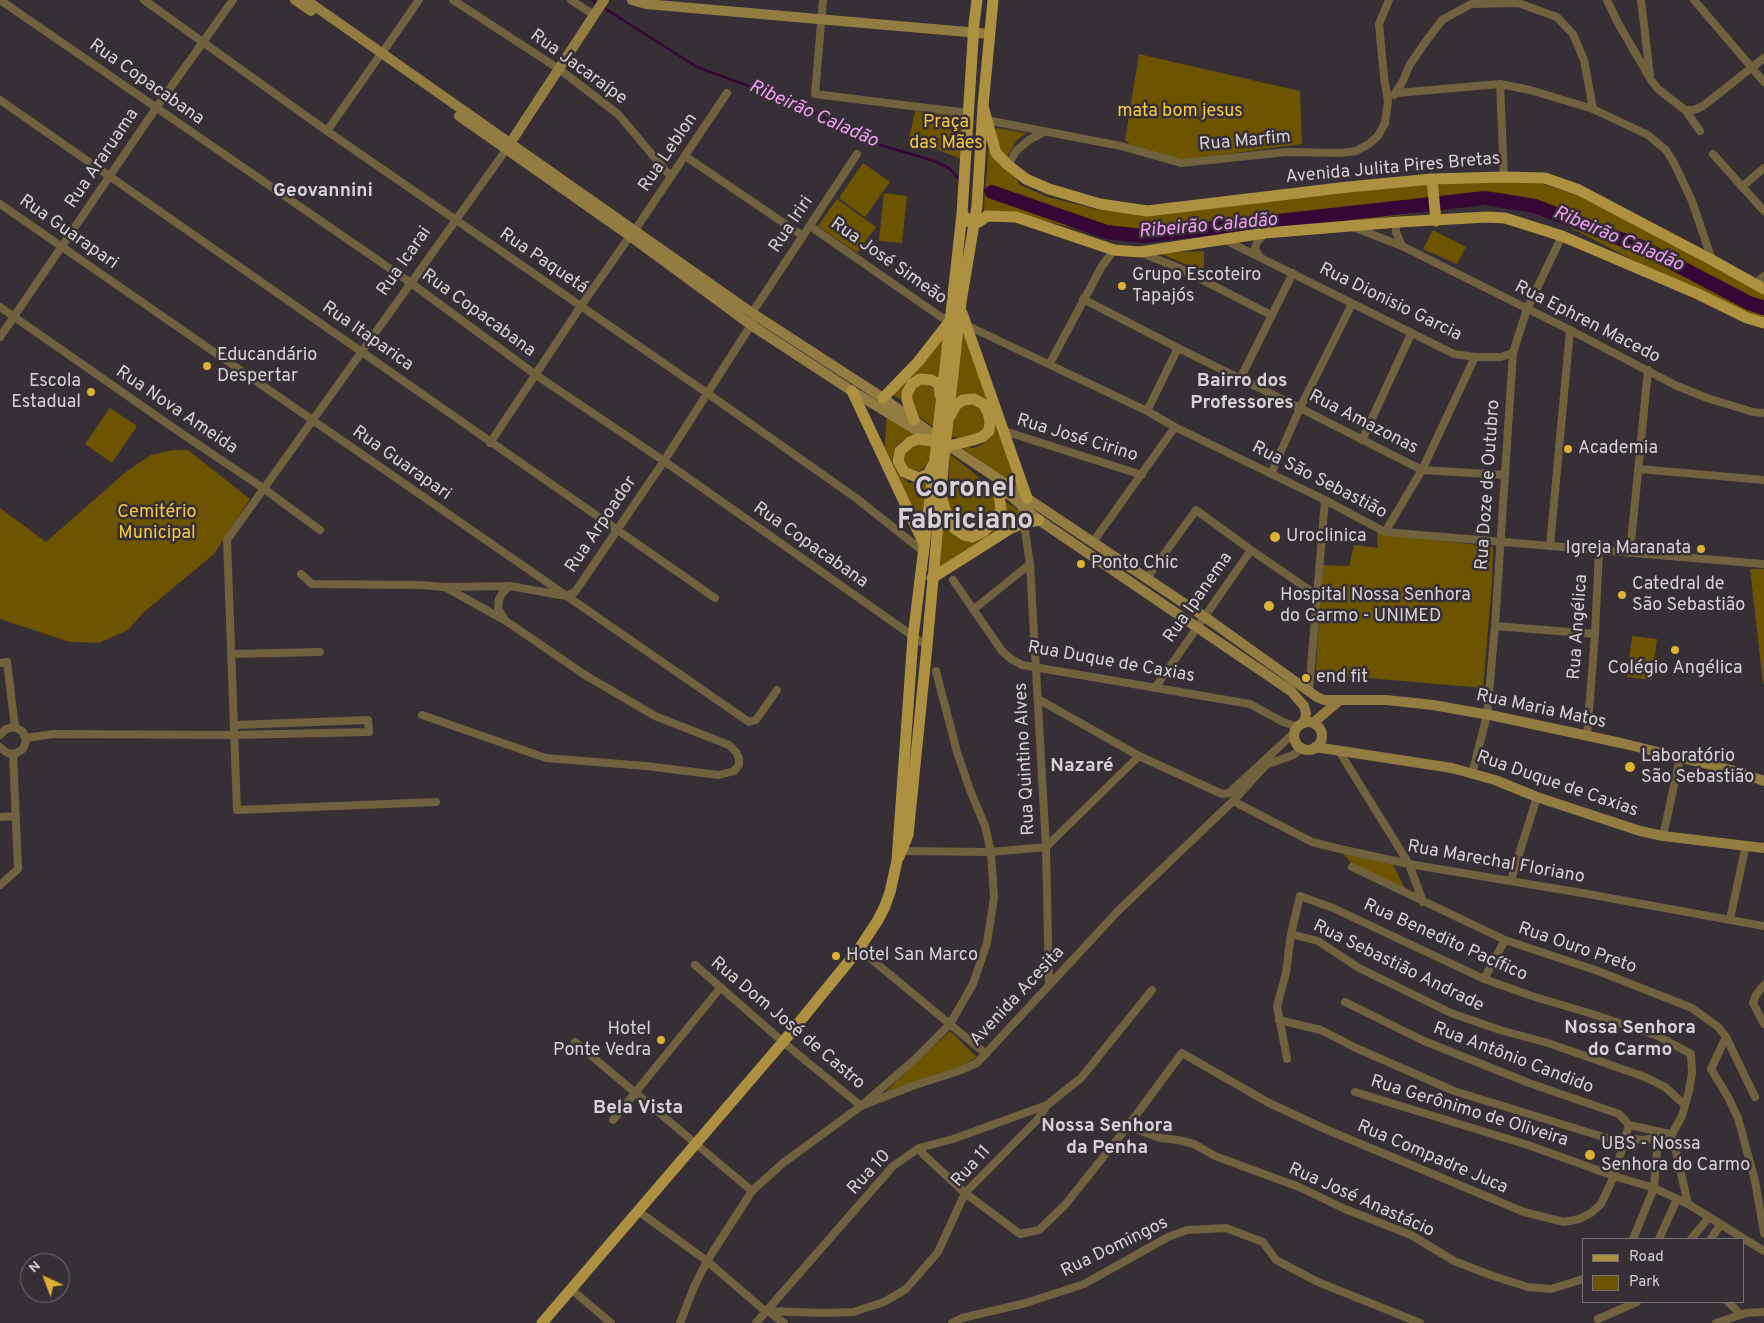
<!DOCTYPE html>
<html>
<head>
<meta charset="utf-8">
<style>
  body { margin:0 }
  #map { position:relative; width:1764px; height:1323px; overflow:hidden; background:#362f35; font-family:Overpass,sans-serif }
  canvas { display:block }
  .legend { position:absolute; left:1582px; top:1238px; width:162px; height:65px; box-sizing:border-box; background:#362f35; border:1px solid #767075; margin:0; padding:6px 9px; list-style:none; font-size:15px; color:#d5d1d5 }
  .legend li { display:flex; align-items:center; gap:10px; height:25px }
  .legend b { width:25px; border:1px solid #767075 }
  .north { position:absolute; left:20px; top:1253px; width:50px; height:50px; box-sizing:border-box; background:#362f35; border:1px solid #767075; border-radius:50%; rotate:317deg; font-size:14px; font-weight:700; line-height:20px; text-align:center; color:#d5d1d5 }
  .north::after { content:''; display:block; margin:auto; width:18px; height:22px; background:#ddb133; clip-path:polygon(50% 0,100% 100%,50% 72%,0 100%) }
</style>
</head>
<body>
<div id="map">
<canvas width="1764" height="1323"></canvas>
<ul class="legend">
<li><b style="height:6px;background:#ae9041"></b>Road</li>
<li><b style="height:14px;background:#6d5400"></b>Park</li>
</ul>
<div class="north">N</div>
</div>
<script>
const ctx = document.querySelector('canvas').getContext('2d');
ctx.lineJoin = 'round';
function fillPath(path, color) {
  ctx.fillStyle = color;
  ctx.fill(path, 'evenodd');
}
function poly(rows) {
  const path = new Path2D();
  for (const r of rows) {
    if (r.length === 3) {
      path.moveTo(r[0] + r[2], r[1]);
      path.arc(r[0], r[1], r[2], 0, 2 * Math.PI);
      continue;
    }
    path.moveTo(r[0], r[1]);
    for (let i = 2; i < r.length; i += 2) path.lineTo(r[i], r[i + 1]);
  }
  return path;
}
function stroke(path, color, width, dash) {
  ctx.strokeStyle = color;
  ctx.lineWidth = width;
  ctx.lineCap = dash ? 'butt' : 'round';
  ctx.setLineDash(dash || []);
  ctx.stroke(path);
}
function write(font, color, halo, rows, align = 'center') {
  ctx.font = font + ' Overpass,sans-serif';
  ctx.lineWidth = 5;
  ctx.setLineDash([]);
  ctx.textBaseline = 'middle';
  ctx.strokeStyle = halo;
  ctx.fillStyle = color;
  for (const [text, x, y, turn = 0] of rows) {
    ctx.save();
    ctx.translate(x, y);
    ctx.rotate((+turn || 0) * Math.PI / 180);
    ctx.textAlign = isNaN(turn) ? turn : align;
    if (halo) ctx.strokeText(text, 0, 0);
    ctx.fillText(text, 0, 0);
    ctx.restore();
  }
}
fillPath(poly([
  [1139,54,1300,91,1302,144,1175,161,1134,148,1125,140],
  [915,111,955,115,961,118,963,122,962,159,909,139],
  [997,128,1026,133,1017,140,1005,160,993,134],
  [989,136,1020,185,1048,197,1099,210,1145,215,1432,180,1534,181,1579,196,1764,291,1764,322,1698,294,1575,230,1529,208,1508,205,1444,207,1410,214,1356,221,1141,240,1105,236,1025,216,983,217,987,170],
  [863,163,890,182,865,217,839,198],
  [884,193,907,196,902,243,879,241],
  [837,199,876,227,857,253,818,226],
  [1433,230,1466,247,1457,264,1423,249],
  [1204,251,1204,272,1159,253],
  [964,326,1023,492,960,446,974,448,983,444,993,432,986,401,953,403],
  [945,336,941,381,929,375,903,401,892,394],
  [923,384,928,385,935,390,939,397,936,429,918,416,909,403,912,387],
  [968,404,977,405,987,419,983,432,965,440,950,436,952,421,957,410],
  [110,408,137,426,112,463,85,444],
  [887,415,918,434,903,440,895,448,892,459,893,465,899,475,909,483,925,480,932,476,925,533,884,452],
  [920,442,935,445,934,453,928,464,918,472,911,473,899,456],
  [173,450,188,450,250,499,214,554,144,612,128,630,99,643,70,642,0,619,0,508,46,542,127,471,151,455],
  [950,454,992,488,996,502,995,513,985,523,978,528,967,528,954,522,947,504],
  [1006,502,1020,511,1021,521,935,571,942,516,950,529,988,533,1000,526,1006,510],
  [1377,533,1493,547,1492,584,1483,688,1334,675,1316,671,1322,565,1349,566,1354,545,1378,548],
  [1750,569,1764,569,1764,683,1763,683],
  [1632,636,1657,639,1652,680,1627,677],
  [1339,848,1391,860,1406,891,1352,864],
  [950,1031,977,1057,957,1068,885,1092]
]), '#6d5400');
stroke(poly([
  [592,0,599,5],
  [604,8,697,67,792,102,815,112,861,139,934,161,949,168,960,180],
  [981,189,992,192]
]), '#350636', 2.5);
stroke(poly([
  [992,192,1107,232,1143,236,1485,198,1535,206,1644,248,1749,303,1764,308]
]), '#350636', 14);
stroke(poly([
  [0,0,411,283,536,375,664,461,927,646],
  [144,0,327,131,707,393,856,498,924,552],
  [453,0,559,69,618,114,671,177],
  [571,0,594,15],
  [823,0,815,94,968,113],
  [1607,0,1618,23,1651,80,1658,89,1685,110,1700,131],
  [1641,0,1650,75],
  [1694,0,1764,82],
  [382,53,419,0],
  [1500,84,1504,177],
  [1397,93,1500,84,1530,90,1593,109,1648,135,1666,150,1674,163,1692,201,1712,260],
  [1394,95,1403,81,1409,66,1424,44,1442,20,1471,4,1518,3,1557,17,1573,34,1584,60,1593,109],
  [0,100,715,598],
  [1685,110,1694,110,1703,106,1764,58],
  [986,121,986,120,1121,146,1181,163,1287,152,1341,153,1356,151,1369,144,1378,136,1385,123,1388,101,1384,77,1379,24,1389,0],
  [327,131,378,58],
  [1713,154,1764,211],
  [685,156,803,236],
  [1008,165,1016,151,1029,140,1044,132],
  [1743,186,1764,168],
  [0,204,749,722,756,720,777,690],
  [1399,222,1396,227,1396,232,1402,246],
  [810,226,941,317,953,322],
  [1353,227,1402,246,1570,330,1675,385,1707,398,1753,412,1764,413],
  [635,230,727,93],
  [1225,240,1454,354,1475,357,1501,357,1513,353],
  [1142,253,1181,269,1271,315],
  [1259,256,1255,249,1257,242,1265,233],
  [1754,285,1764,276],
  [1083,299,1178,348,1300,408,1422,470,1505,475],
  [0,307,178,431,263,488,320,530],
  [752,313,857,154],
  [964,324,1147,411,1175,427,1325,500,1385,532,1764,564],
  [0,337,156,108,233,0],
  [1050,363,1102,266,1114,250],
  [1240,379,1293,273],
  [1147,411,1178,348],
  [1004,431,1142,475],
  [1362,440,1411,334],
  [490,443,581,306,630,236],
  [1639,469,1764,480],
  [1271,474,1300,408,1352,304],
  [1021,503,1030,564,1046,847,1049,984],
  [1385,532,1422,470,1475,357],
  [1093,542,1175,427],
  [1550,546,1570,330],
  [1630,553,1648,370],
  [301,574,312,584,420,585,445,587,510,586,566,596,575,592,664,461,753,322],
  [1147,578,1196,510,1251,550,1318,596],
  [953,580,1002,651,1011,659,1022,665,1250,704,1283,722,1298,727],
  [974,609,1030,564],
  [504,618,498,609,499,599,504,591,510,586],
  [1495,626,1595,634],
  [231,654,320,652],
  [0,663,7,662,15,727],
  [1155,688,1251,550],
  [1309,691,1325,500],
  [1038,699,1139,756,1222,794,1229,793,1268,757],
  [422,715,546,758,646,766,719,775,734,771,739,765,739,758,736,752,729,745,655,716,585,675,506,621,445,587],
  [0,735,6,729,15,727,23,732,26,741,23,749,15,754,7,753,0,747],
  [1587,736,1595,634,1599,551],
  [25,738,54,734,234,735,369,732,368,720,234,725],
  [1339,751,1409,864,1423,902],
  [1266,765,1293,755,1302,748],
  [1472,774,1487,715,1495,626,1513,353,1527,309,1562,236],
  [1233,801,1312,842,1340,849,1409,864,1582,893,1764,926],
  [436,802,237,810,227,540,506,150],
  [0,817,16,816],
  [1663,836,1680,758],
  [898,851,991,852,1046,847,1139,756],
  [1352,867,1505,940,1598,971,1692,1008,1718,1027,1726,1037,1755,1097],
  [1511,880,1537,797],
  [0,885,18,869,13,754],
  [1730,919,1746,845],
  [1291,934,1318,941,1359,968,1451,1013,1500,1030,1548,1043,1645,1077,1665,1087,1685,1105],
  [859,949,986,1054],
  [695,965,783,1042,861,1106,914,1060,950,1024,973,984,987,943,994,897,991,852,985,826,970,790,957,752,936,671],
  [1484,979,1505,940],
  [1764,985,1756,995,1753,1003,1764,1024],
  [1345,1002,1424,1041,1529,1083,1619,1114,1629,1125,1670,1134],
  [1279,1020,1321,1030,1356,1048,1454,1091,1623,1143],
  [1726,1037,1711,1069,1728,1097,1738,1118,1755,1181,1764,1233],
  [575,1042,752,1191],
  [1287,1059,1277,1006,1286,973,1291,934,1300,896,1333,908,1484,979,1535,997,1589,1013,1658,1036,1691,1054,1692,1073,1689,1091,1682,1116,1672,1134,1658,1138,1643,1140,1625,1138],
  [1355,1092,1528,1145,1614,1176,1654,1188,1688,1204,1764,1251],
  [613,1120,721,987],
  [1128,1126,1160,1138,1178,1140,1194,1144,1215,1156,1299,1187,1345,1209,1411,1235,1454,1261,1493,1276,1528,1287,1551,1289,1583,1279],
  [1672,1134,1688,1204],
  [919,1148,923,1154,965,1193,1020,1234,1039,1230,1065,1205,1128,1126,1182,1053,1269,1103,1325,1129,1524,1212,1564,1222,1579,1219,1591,1213,1601,1204,1614,1176,1629,1125],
  [638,1211,707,1261,765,1311,823,1313,853,1312,884,1302,906,1289,938,1252,965,1193,1038,1119,1047,1105,1081,1078,1152,990],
  [1633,1239,1654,1188,1658,1138],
  [1659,1239,1677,1199],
  [1691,1239,1706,1221,1707,1216],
  [1711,1239,1720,1225],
  [571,1289,611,1323],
  [1728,1302,1741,1315],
  [768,1311,784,1323],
  [1598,1319,1637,1302],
  [680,1323,694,1287,707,1261,752,1191,783,1163,861,1106,915,1085,956,1072,977,1063,1118,911,1233,801,1266,765,1269,756,1295,732],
  [756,1323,893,1166,919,1148,953,1139,1047,1105],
  [952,1323,962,1318,1026,1303,1084,1284,1168,1237,1187,1230,1226,1228,1263,1242,1276,1260,1318,1282,1420,1323],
  [1716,1323,1746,1313,1764,1312]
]), '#70623e', 8);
stroke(poly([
  [295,0,311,11],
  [306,0,752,313,883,398,949,446,1212,622,1317,697,1324,700,1386,700,1433,705,1495,716,1621,743,1735,771,1764,781],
  [632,0,646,4,990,34],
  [459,116,630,236,751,325,852,391,921,433],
  [507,148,604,0],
  [1001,488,1039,520,1291,691,1304,706,1306,713,1304,723],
  [1308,736,14],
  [1313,723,1340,700],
  [1315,747,1452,768,1495,780,1537,797,1640,831,1663,836,1764,848]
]), '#937c41', 10);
stroke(poly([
  [983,106,996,153,1008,165,1026,179,1049,189,1100,204,1147,211,1348,187,1432,179,1504,177,1545,178,1579,190,1712,260,1764,289],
  [1432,179,1436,221],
  [962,214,970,222,979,222,987,216,1016,217,1114,250,1140,252,1265,233,1399,222,1487,217,1505,218,1562,236,1698,294,1747,318,1764,323],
  [962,313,1027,498],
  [852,391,924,544],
  [883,398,918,362,950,321],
  [914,420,907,400,907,393,912,384,920,379,931,380,937,383,939,387,940,395],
  [947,429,961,302,977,206,983,106,993,0],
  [938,430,962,214,974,24,977,0],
  [933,441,918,439,910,442,900,451,898,461,904,472,919,478,928,474,933,465],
  [949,446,973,440,982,437,989,431,990,421,988,412,983,404,974,399,963,400,956,405,950,416],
  [942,499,949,522,955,529,964,535,972,537,983,532,996,519,1001,510,998,485],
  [932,578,1011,528,1024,523,1039,520],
  [899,857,908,835,927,646,944,457],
  [542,1323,783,1042,859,949,878,920,885,906,890,892,897,861,913,637,935,458]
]), '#ae9041', 11);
stroke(poly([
  [944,457,947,429],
  [935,458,938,430]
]), '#ae9041', 11);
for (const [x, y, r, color] of [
  [1122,286,5,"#ddb133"],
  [207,366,5,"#ddb133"],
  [91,392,5,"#ddb133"],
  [1568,449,5,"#ddb133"],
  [1275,537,6,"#ddb133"],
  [1701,549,5,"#ddb133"],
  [1081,564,5,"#ddb133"],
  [1622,595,5,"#ddb133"],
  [1269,606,6,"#ddb133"],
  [1675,650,5,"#ddb133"],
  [1306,678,5,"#ddb133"],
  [1630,767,6,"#ddb133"],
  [836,956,5,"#ddb133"],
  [661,1040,5,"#ddb133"],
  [1590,1155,6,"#ddb133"]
]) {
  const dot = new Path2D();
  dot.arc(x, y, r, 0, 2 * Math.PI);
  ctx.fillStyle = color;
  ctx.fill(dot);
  stroke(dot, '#362f35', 2);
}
write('18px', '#d5d1d5', '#362f35', [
  ["Rua Jacaraípe",578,68,36],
  ["Rua Copacabana",146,83,35],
  ["Rua Marfim",1245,142,-5],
  ["Rua Leblon",669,153,-56],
  ["Rua Araruama",103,159,-56],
  ["Avenida Julita Pires Bretas",1393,169,-5],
  ["Rua Iriri",792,225,-56],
  ["Rua Guarapari",68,233,35],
  ["Rua Icarai",405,262,-55],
  ["Rua Paquetá",543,262,34],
  ["Rua José Simeão",888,262,35],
  ["Rua Dionisio Garcia",1390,303,26],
  ["Rua Copacabana",478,314,36],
  ["Rua Ephren Macedo",1587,323,27],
  ["Rua Itaparica",367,337,35],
  ["Rua Nova Ameida",176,411,34],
  ["Rua Amazonas",1363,423,27],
  ["Rua José Cirino",1077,439,17],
  ["Rua Guarapari",401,464,35],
  ["Rua São Sebastião",1319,481,27],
  ["Rua Doze de Outubro",1489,485,-86],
  ["Rua Arpoador",602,525,-56],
  ["Rua Copacabana",810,546,35],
  ["Rua Ipanema",1199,598,-55],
  ["Rua Angélica",1579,627,-86],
  ["Rua Duque de Caxias",1111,663,10],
  ["Rua Maria Matos",1541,710,12],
  ["Rua Quintino Alves",1026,759,-93],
  ["Rua Duque de Caxias",1557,785,19],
  ["Rua Marechal Floriano",1496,863,10],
  ["Rua Benedito Pacífico",1445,941,24],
  ["Rua Ouro Preto",1577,949,19],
  ["Rua Sebastião Andrade",1398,967,26],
  ["Avenida Acesita",1018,997,-47],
  ["Rua Dom José de Castro",787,1024,40],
  ["Rua Antônio Candido",1513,1059,21],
  ["Rua Gerônimo de Oliveira",1469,1112,17],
  ["Rua Compadre Juca",1432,1158,23],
  ["Rua 11",972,1167,-48],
  ["Rua 10",870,1173,-47],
  ["Rua José Anastácio",1361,1201,24],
  ["Rua Domingos",1115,1248,-26]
]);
write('18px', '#f8c945', '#362f35', [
  ["mata bom jesus",1180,112],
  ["Praça",946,123],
  ["das Mães",946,144],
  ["Cemitério",157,513],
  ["Municipal",157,534]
]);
write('18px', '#d5d1d5', '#362f35', [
  ["Grupo Escoteiro",1132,276],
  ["Tapajós",1132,297],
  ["Educandário",217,356],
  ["Despertar",217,377],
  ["Escola",81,382,"right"],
  ["Estadual",81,403,"right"],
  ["Academia",1578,449],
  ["Uroclinica",1286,537],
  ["Igreja Maranata",1691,549,"right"],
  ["Ponto Chic",1091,564],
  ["Catedral de",1632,585],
  ["São Sebastião",1632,606],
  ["Hospital Nossa Senhora",1280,596],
  ["do Carmo - UNIMED",1280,617],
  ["Colégio Angélica",1675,669,"center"],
  ["end fit",1316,678],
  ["Laboratório",1641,757],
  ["São Sebastião",1641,778],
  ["Hotel San Marco",846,956],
  ["Hotel",651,1030,"right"],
  ["Ponte Vedra",651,1051,"right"],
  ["UBS - Nossa",1601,1145],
  ["Senhora do Carmo",1601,1166]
], 'left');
write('italic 19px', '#f49cf5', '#362f35', [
  ["Ribeirão Caladão",813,115,24],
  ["Ribeirão Caladão",1208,227,-5],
  ["Ribeirão Caladão",1618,240,23]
]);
write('bold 19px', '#d5d1d5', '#362f35', [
  ["Geovannini",323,192],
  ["Bairro dos",1242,382],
  ["Professores",1242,404],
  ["Nazaré",1082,767],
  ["Nossa Senhora",1630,1029],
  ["do Carmo",1630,1051],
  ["Bela Vista",638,1109],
  ["Nossa Senhora",1107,1127],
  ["da Penha",1107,1149]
]);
write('bold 28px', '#d5d1d5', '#362f35', [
  ["Coronel",965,490],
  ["Fabriciano",965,522]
]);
</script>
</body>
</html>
